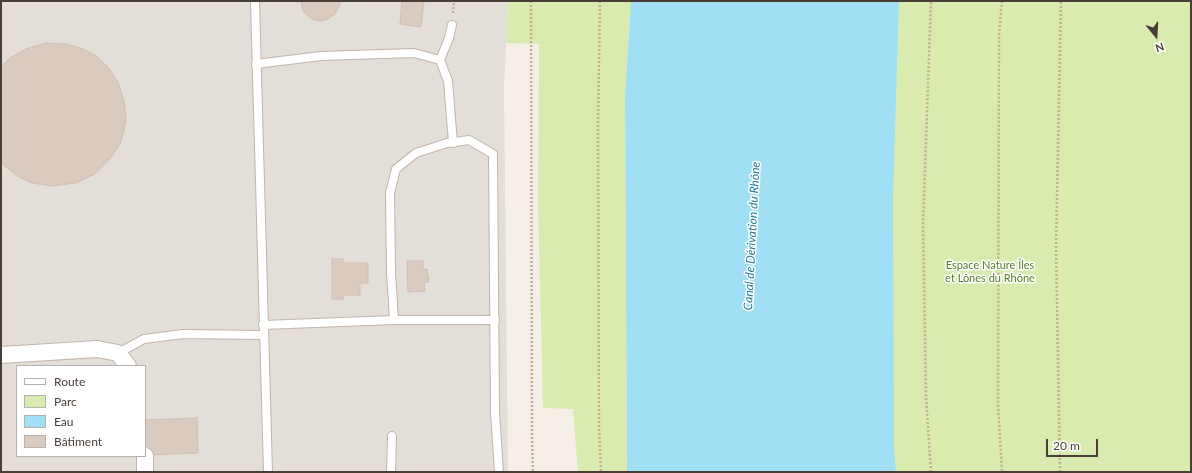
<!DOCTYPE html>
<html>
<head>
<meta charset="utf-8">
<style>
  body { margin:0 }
  #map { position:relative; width:1192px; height:473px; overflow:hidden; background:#f5efe8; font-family:Lato,sans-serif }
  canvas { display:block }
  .frame { position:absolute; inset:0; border:2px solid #493e36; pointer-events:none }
  .legend { position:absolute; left:16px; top:365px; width:130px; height:92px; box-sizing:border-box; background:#fff; border:1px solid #b6b2af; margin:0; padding:5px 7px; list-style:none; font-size:12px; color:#493e36 }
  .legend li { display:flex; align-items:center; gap:8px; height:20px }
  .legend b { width:20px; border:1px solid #b6b2af }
  .north { position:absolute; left:1136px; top:16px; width:40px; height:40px; -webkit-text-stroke:3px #fff; paint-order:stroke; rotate:162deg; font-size:11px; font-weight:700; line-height:16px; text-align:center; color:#493e36 }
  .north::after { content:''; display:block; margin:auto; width:14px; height:18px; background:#493e36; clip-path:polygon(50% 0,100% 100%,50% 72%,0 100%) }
  .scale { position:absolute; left:1046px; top:439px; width:52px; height:18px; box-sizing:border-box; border:2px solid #493e36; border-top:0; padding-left:5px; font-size:12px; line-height:14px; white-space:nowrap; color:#493e36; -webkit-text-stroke:3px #fff; paint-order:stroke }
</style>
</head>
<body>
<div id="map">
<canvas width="1192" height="473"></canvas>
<div class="frame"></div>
<ul class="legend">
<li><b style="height:5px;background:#fff"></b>Route</li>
<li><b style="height:11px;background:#daebaf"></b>Parc</li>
<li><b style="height:11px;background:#a1e0f4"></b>Eau</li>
<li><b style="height:11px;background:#dacbc0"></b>Bâtiment</li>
</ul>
<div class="north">N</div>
<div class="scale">20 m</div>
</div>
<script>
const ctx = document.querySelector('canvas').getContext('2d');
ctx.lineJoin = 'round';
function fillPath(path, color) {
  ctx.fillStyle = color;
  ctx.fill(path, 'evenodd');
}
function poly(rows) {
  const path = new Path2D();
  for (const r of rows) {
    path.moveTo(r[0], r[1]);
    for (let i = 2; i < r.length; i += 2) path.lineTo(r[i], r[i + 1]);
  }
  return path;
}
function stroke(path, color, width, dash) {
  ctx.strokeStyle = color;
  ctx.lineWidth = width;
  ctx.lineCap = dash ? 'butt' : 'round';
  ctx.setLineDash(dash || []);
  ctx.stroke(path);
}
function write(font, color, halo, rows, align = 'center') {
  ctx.font = font + ' Lato,sans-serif';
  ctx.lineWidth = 3;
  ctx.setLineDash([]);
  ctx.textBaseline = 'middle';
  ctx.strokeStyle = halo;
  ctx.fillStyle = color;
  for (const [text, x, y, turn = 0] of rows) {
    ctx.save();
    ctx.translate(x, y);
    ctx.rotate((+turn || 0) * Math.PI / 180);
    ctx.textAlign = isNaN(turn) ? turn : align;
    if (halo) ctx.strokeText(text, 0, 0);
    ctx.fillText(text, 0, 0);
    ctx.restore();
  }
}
fillPath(poly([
  [1,1,508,1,504,88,508,472,1,472],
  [17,366,145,366,145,456,17,456]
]), '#e4ded9');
fillPath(poly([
  [508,1,631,1,625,95,627,472,578,472,573,409,543,408,538,205,539,44,506,43],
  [804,1,1191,1,1191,472,779,472]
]), '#daebaf');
fillPath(poly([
  [631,1,899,1,893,198,894,448,896,472,627,472,625,95]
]), '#a1e0f4');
const building = poly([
  [301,1,340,1,340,4,335,14,328,19,321,21,314,20,308,16,303,11,301,1],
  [402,1,424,1,421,27,400,24,402,1],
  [46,43,67,44,83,49,96,56,108,67,118,82,124,101,126,118,124,131,120,144,110,159,95,174,76,183,52,186,32,183,17,176,1,163,1,67,10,58,26,49,46,43],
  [332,259,343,259,343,263,368,263,368,283,360,283,360,295,343,295,344,299,332,299,332,259],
  [407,261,423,261,423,270,427,269,429,282,424,282,425,291,408,292,407,261],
  [197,418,198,453,145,455,145,420,197,418]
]);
fillPath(building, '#dacbc0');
stroke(building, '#d2bfaf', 1);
const lane = poly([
  [255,1,268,472],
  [440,60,449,38,452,25],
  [256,64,321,56,414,53,440,60,448,81,453,143],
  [394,320,391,272,390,193,396,169,416,153,447,143,469,140,493,154,495,412,499,472],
  [263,325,394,320,495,320],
  [118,353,144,339,183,334,264,335],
  [391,472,392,436]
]);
const street = poly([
  [1,355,97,349,118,353,128,366],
  [145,456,145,472]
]);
stroke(lane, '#c1b5aa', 10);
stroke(street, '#c1b5aa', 18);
stroke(poly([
  [531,1,532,439,533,472],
  [600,1,598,123,599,429,601,472],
  [1002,1,999,35,998,405,1002,472],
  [453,13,454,1],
  [931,472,926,397,923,223,931,1],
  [1060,472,1056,247,1061,1]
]), '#c4ae9a', 2.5, [2, 2]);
stroke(lane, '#fff', 8);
stroke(street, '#fff', 16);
write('11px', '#567e25', '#fff', [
  ["Espace Nature Îles",990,265],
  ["et Lônes du Rhône",990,278]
]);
write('italic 12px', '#237b99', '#fff', [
  ["Canal de Dérivation du Rhône",752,236,-87]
]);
</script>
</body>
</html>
